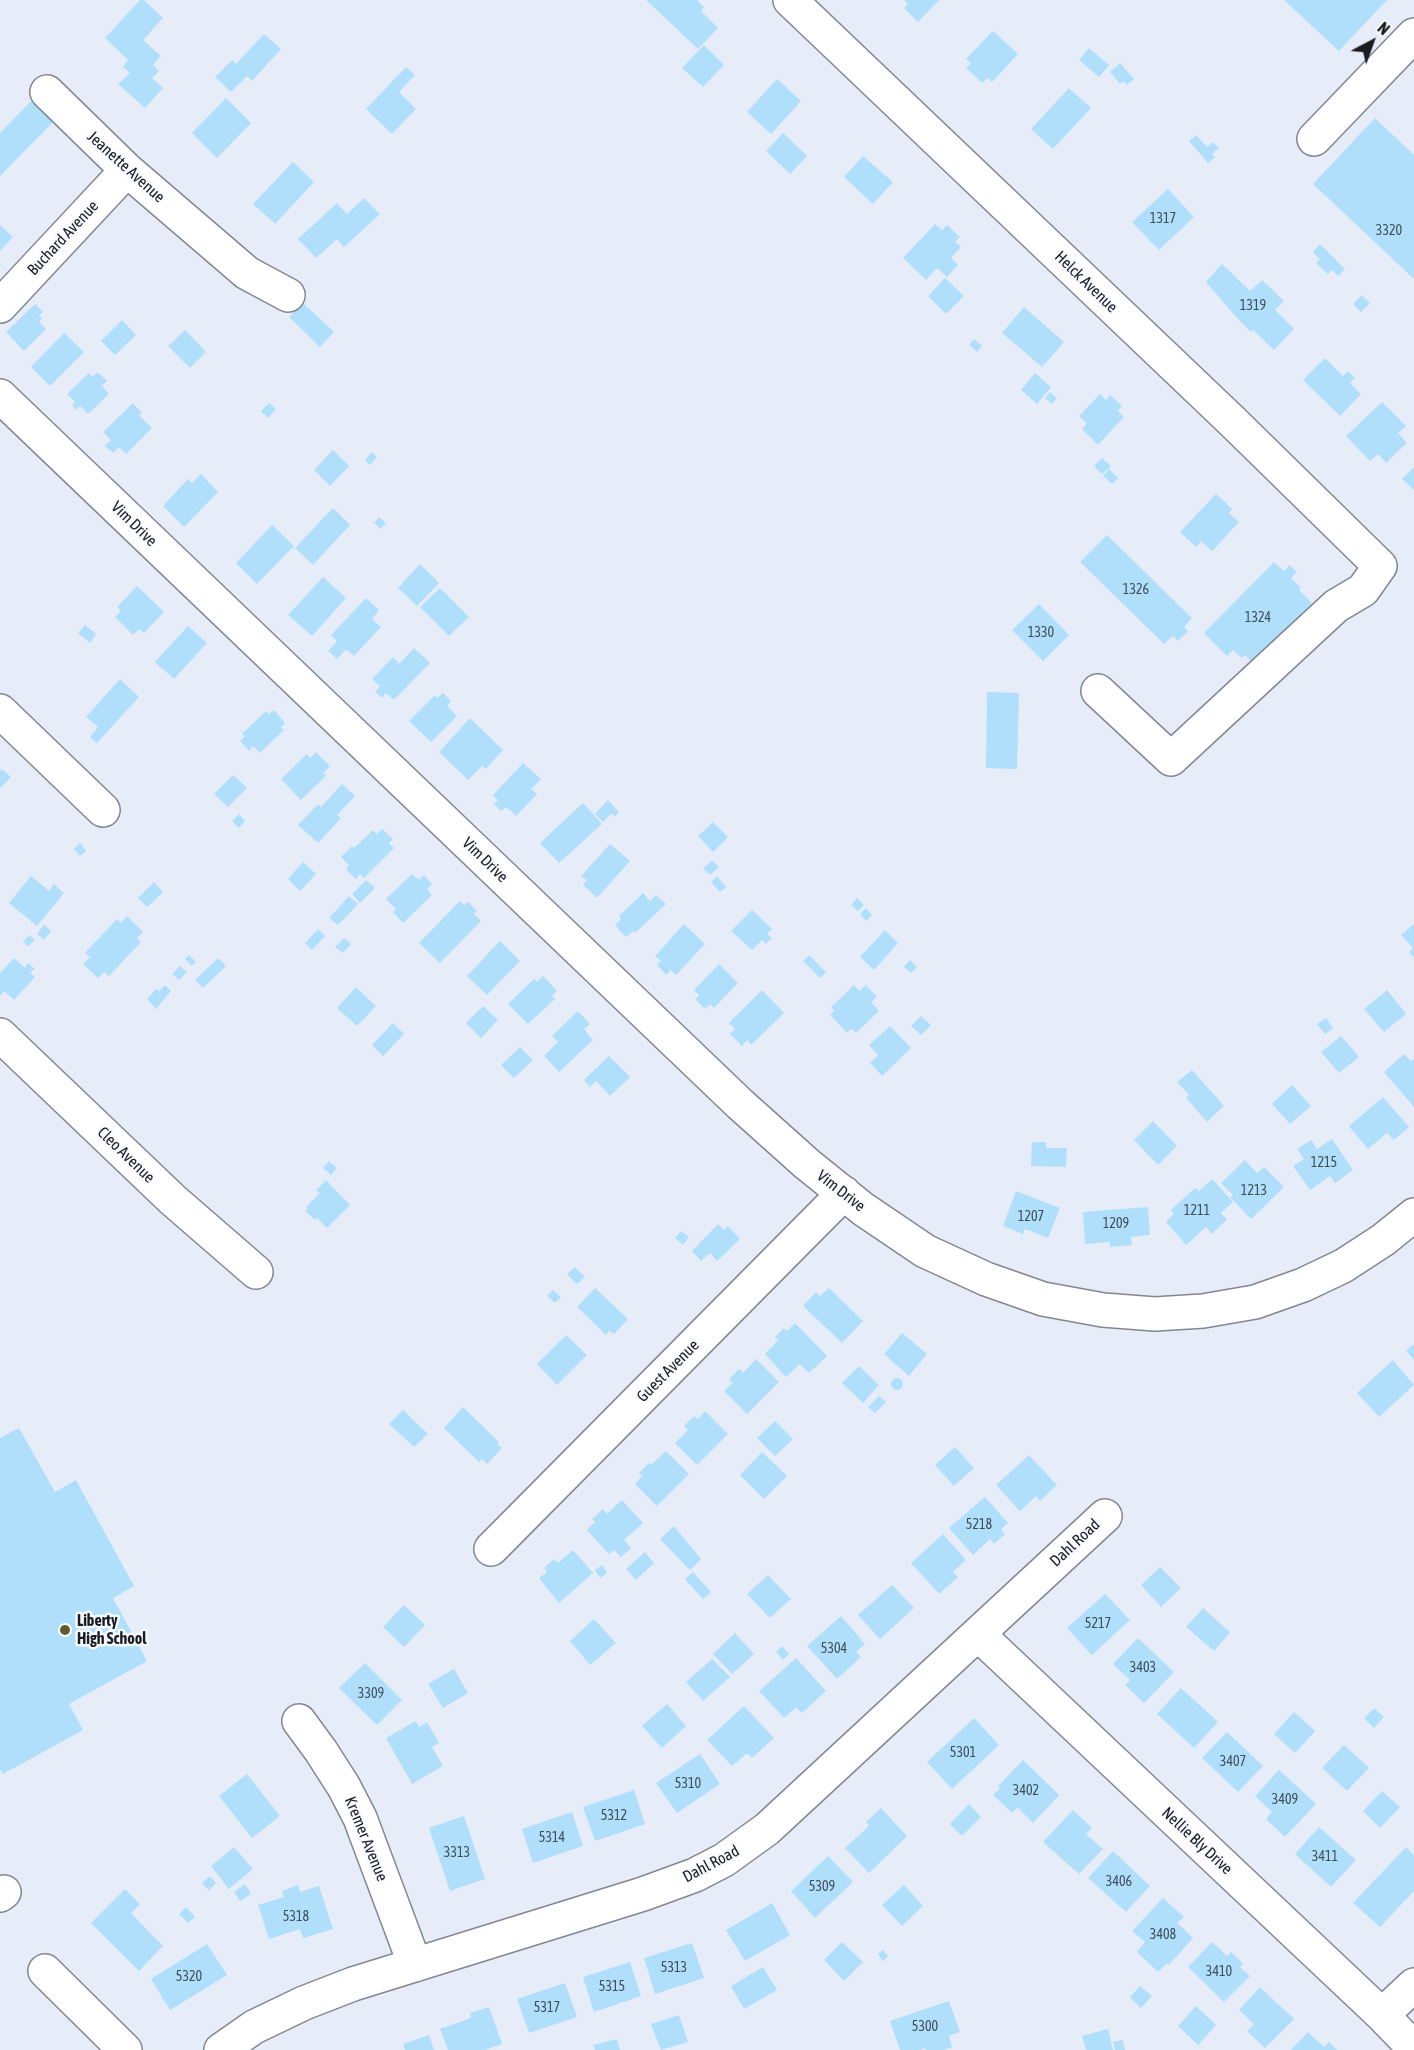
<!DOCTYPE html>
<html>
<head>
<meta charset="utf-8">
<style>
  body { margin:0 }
  #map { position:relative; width:1414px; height:2050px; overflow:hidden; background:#e7ecf9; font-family:"Asap Condensed",sans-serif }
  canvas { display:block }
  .north { position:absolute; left:1342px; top:12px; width:60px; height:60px; -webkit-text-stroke:4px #f7faff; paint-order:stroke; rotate:41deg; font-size:16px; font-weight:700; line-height:24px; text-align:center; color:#1a1c21 }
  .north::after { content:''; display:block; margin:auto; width:21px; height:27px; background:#1a1c21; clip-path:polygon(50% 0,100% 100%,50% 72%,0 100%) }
</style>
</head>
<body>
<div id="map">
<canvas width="1414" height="2050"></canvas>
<div class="north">N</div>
</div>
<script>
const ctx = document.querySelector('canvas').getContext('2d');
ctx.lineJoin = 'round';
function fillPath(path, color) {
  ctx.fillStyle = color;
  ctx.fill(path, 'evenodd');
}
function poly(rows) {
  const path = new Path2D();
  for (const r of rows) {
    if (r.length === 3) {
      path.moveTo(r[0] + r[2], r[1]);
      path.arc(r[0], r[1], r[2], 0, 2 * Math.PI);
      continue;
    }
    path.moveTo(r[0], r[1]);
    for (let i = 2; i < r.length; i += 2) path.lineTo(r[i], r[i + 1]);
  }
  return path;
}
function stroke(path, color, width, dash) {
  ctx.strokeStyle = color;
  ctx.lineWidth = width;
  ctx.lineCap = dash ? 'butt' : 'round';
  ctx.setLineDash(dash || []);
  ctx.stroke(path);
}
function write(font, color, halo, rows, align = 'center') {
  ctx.font = font + ' "Asap Condensed",sans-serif';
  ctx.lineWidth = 5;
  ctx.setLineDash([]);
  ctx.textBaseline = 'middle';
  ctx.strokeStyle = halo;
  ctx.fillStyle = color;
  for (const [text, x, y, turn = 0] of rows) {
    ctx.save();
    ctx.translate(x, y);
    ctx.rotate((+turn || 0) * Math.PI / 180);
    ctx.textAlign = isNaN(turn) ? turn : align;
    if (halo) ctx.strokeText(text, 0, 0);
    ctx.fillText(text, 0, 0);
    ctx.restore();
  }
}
fillPath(poly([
  [140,0,144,0,163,18,143,40,161,56,153,65,159,71,152,78,163,88,145,108,118,84,130,73,123,67,128,60,105,38],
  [646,0,697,0,704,7,701,11,718,28,698,49],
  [904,0,939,0,918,22,904,8,908,4],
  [1284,0,1387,0,1339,51],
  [993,31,1018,54,992,82,987,78,982,83,966,68,971,63,966,59],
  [264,34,281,49,252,81,247,76,231,92,215,77,232,60,236,64],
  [704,45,724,65,703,87,682,68],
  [1089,48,1109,65,1099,77,1079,60],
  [1120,63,1134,79,1127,85,1123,81,1120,84,1110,72],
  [406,67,415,75,399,92,416,109,392,134,366,109],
  [777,79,801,101,771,134,747,112],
  [1069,88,1091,108,1053,149,1031,129],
  [226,98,251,123,217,158,192,133],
  [33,99,55,120,0,176,0,133],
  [1375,118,1414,155,1414,279,1313,184],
  [783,133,807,156,790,174,766,151],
  [1196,135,1207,147,1213,142,1219,148,1212,154,1215,157,1208,163,1189,141],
  [863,156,893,182,873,204,844,177],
  [293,162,314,182,275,224,253,204],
  [1168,189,1194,217,1159,250,1132,222],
  [364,198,380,214,344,247,337,239,316,258,298,239,337,203,347,214],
  [935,224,942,230,947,225,960,237,955,242,961,247,951,258,958,265,947,277,937,268,926,280,903,258],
  [0,225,13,237,0,251],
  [1320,244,1345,269,1338,276,1332,270,1328,274,1316,263,1320,259,1313,252],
  [1222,264,1250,291,1262,280,1284,301,1275,310,1294,329,1274,350,1253,330,1251,332,1237,318,1206,282],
  [945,278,964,296,946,314,928,296],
  [1362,295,1370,303,1361,312,1353,304],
  [303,303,334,332,320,347,289,317],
  [35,304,43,312,39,316,42,318,39,322,46,329,24,351,6,332],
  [1024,307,1064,342,1042,367,1002,333],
  [122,320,136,335,115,355,101,341],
  [185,330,206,352,190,368,168,346],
  [64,333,84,352,50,386,31,367],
  [974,339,982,346,977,352,969,345],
  [1325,358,1343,376,1348,371,1355,378,1350,383,1361,394,1340,416,1303,380],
  [98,372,107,381,102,386,109,394,88,414,80,406,76,410,72,405,75,402,67,394,89,373,92,377],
  [1035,373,1051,387,1037,404,1021,390],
  [1050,392,1057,398,1052,404,1045,398],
  [1100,394,1106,400,1110,395,1122,406,1118,411,1124,417,1098,445,1082,429,1087,423,1079,416],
  [1382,402,1406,426,1398,433,1407,443,1386,463,1378,454,1370,461,1346,436],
  [133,403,142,413,139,415,152,428,126,454,119,447,113,453,105,446,111,440,103,432],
  [269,403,276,409,268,418,261,411],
  [333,450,349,466,330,486,314,470],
  [372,452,377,457,370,465,365,460],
  [1102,458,1111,466,1102,474,1094,466],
  [1414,467,1414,490,1402,479],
  [1109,469,1118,478,1112,484,1103,476],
  [201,474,218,492,184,527,163,506,188,479,192,483],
  [1216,494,1232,509,1229,513,1239,522,1212,551,1201,541,1196,547,1180,532],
  [333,508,350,525,313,565,295,548],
  [379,517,386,523,381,529,374,523],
  [272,525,294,546,257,584,236,563],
  [1107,535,1192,618,1184,627,1188,631,1178,641,1173,636,1164,644,1080,562],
  [1274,562,1284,571,1289,565,1297,572,1291,578,1301,588,1299,590,1312,603,1253,664,1245,655,1242,658,1233,650,1227,656,1204,633],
  [420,564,439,583,417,606,398,588],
  [323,577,346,598,312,636,288,615],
  [137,586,164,612,144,633,139,629,133,635,115,617,121,611,117,607],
  [440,588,469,617,449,636,420,607],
  [366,598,379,610,372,619,381,627,354,656,346,649,337,659,328,651,337,641,331,635],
  [1039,604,1069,635,1043,661,1012,630],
  [85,625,96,634,90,643,78,633],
  [188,626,207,643,174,679,155,662],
  [414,648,430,663,394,700,386,693,382,698,375,692,380,686,372,679,393,657,399,664],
  [120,679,139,697,97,743,90,737,98,727,86,717],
  [987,692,1019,693,1017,769,986,768],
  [443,693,451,701,447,706,457,716,431,742,409,721,434,696,437,698],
  [274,710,285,723,281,727,284,730,260,753,253,746,249,751,240,741,245,736,242,734,266,711,269,714],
  [470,718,503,750,486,769,482,766,468,780,439,752],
  [316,752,330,766,323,773,326,776,301,800,281,779,307,754,310,758],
  [523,763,541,779,531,789,537,794,516,816,506,807,501,811,494,804,498,800,493,795],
  [2,769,11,777,0,788,0,771],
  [233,775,247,788,228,807,214,794],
  [342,784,355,796,337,815,341,818,318,843,298,825,318,804,321,807],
  [608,800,619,812,615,817,611,814,603,822,595,814],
  [583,803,602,824,559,863,540,843],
  [239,814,245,821,239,828,232,821],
  [713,822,728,837,713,852,698,836],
  [382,829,393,839,389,843,394,848,364,878,360,874,356,879,346,869,349,865,341,857,352,846,354,848,373,830,377,834],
  [80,843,86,851,80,856,74,849],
  [610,844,630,861,597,898,583,885,587,880,581,876],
  [712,860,719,867,710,875,703,869],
  [303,862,316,874,300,891,288,879],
  [412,874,419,880,424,875,432,884,427,889,432,895,403,923,393,912,396,909,386,899],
  [31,876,49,891,54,884,64,893,37,926,9,903],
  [717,876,726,887,720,892,711,882],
  [366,880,375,888,360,903,352,894],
  [154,882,163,892,147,907,138,898],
  [643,893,650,901,656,895,666,904,635,933,633,931,626,937,615,925,621,919,619,916],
  [349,896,358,904,338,925,329,918],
  [857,898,864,905,858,911,851,905],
  [460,901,464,905,468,902,477,911,474,914,481,921,440,963,419,943],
  [866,908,872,915,866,921,860,914],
  [752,910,772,929,767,934,772,938,766,944,762,940,752,950,731,931],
  [127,916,143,932,137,938,141,942,109,976,104,972,98,978,83,964,90,957,85,953,117,919,121,923],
  [684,924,705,944,676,975,671,970,666,975,657,965,661,961,655,956],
  [1414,924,1414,958,1409,952,1413,948,1401,935],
  [44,925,51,931,44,940,37,934],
  [318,929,325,936,312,950,305,943],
  [885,930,898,943,874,970,860,957],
  [29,935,35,939,29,946,23,942],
  [344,938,351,944,343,953,335,947],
  [500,941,520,961,487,995,467,976],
  [189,955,196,962,192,966,185,959],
  [809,955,826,972,820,978,803,961],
  [14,958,25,968,28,963,35,969,30,973,35,977,14,1000,4,991,0,996,0,973],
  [218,958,226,966,203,988,195,980],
  [910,960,917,967,911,973,904,967],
  [719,964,738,983,714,1008,710,1004,705,1009,695,999,699,995,694,990],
  [180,966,187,972,179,980,172,974],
  [543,976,557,991,552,996,555,999,528,1024,508,1004,534,979,537,982],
  [165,985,171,991,156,1009,147,999,156,989,159,991],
  [854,985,859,991,866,985,877,997,871,1002,879,1011,856,1033,851,1029,847,1033,830,1015,834,1011,831,1007],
  [356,987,376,1006,357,1026,337,1008],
  [762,990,784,1013,751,1045,747,1040,742,1046,730,1034,735,1029,729,1023],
  [1387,990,1406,1014,1384,1032,1364,1009],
  [483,1006,498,1020,481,1038,466,1023],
  [578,1011,590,1024,584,1029,593,1040,559,1072,544,1056,558,1042,552,1036],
  [921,1016,931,1025,921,1035,911,1026],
  [1326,1018,1333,1028,1325,1034,1317,1024],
  [393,1023,404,1034,383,1056,372,1045],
  [890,1026,911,1048,882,1076,870,1063,878,1055,869,1045],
  [1341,1036,1359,1057,1339,1073,1321,1052],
  [520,1047,533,1060,514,1078,501,1065],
  [1404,1054,1411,1061,1414,1059,1414,1107,1384,1072],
  [609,1056,630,1077,610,1096,596,1081,590,1087,584,1080],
  [1192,1070,1224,1106,1207,1122,1186,1098,1189,1095,1177,1082],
  [1292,1085,1311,1106,1290,1124,1272,1104],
  [1383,1097,1409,1127,1394,1140,1387,1133,1368,1149,1349,1126],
  [1153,1121,1177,1146,1158,1165,1134,1140],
  [1332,1139,1353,1170,1335,1183,1330,1176,1310,1190,1293,1166,1304,1159,1297,1149,1311,1140,1317,1149],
  [1032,1142,1046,1142,1046,1148,1067,1148,1066,1167,1031,1166],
  [1245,1160,1257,1173,1264,1167,1284,1187,1251,1219,1230,1197,1233,1195,1221,1183],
  [329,1161,337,1168,331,1175,323,1168],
  [1212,1179,1233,1202,1221,1213,1227,1219,1212,1234,1206,1227,1186,1245,1166,1222,1174,1214,1171,1210,1195,1188,1199,1191],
  [326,1180,350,1205,327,1228,317,1218,315,1220,305,1211,308,1208,306,1207,320,1193,316,1190],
  [1016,1191,1060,1208,1048,1238,1025,1229,1023,1234,1003,1226],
  [1148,1207,1150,1235,1131,1237,1132,1245,1110,1247,1110,1242,1085,1244,1083,1212],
  [718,1224,724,1230,728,1226,740,1239,717,1261,710,1253,701,1261,692,1251],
  [681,1231,689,1237,683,1245,675,1238],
  [575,1267,585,1277,577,1284,567,1274],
  [595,1288,628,1319,614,1334,609,1331,606,1335,577,1307],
  [829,1288,863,1321,842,1343,803,1306,816,1292,820,1296],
  [553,1290,561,1297,555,1303,547,1296],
  [795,1323,827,1356,809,1373,800,1364,786,1377,765,1354,778,1340,775,1337,784,1328,787,1331],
  [902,1333,927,1354,909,1376,884,1354],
  [566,1335,587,1355,557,1385,537,1364],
  [1414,1344,1414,1360,1406,1351],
  [756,1359,779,1382,747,1414,724,1391,733,1383,729,1379,739,1369,743,1373],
  [1393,1360,1414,1385,1379,1417,1357,1393],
  [859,1366,879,1385,863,1403,842,1383],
  [897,1384,6],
  [879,1396,886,1402,875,1413,868,1407],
  [463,1407,499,1442,497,1444,502,1448,487,1464,482,1459,479,1462,444,1428],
  [403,1410,428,1434,414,1447,389,1424],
  [705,1411,728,1434,697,1465,675,1443,688,1430,684,1426,694,1416,698,1419],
  [775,1421,793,1439,775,1456,757,1438],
  [19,1428,55,1492,76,1480,134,1586,113,1598,147,1661,69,1704,83,1730,3,1774,0,1769,0,1438],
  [955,1447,974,1468,954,1486,935,1465],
  [666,1451,689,1474,657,1506,635,1484,642,1476,639,1473,649,1463,651,1465],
  [762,1452,787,1476,764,1499,740,1475],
  [1029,1455,1057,1485,1040,1501,1036,1496,1020,1511,996,1485],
  [985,1497,1008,1523,1001,1529,1005,1534,994,1544,990,1539,973,1555,949,1528],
  [622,1500,643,1523,624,1540,631,1548,621,1557,614,1550,609,1554,587,1530,595,1522,592,1519,603,1509,607,1514],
  [674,1526,701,1559,690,1570,660,1539],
  [943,1534,966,1560,953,1572,958,1577,939,1594,911,1563],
  [573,1550,593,1573,559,1603,539,1578,547,1572,544,1568,554,1559,558,1563],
  [645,1552,654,1563,636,1580,626,1569],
  [602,1565,607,1573,600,1578,595,1570],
  [1160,1567,1181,1588,1161,1607,1141,1585],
  [693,1572,711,1592,703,1599,685,1579],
  [768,1575,791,1599,770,1618,747,1594],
  [892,1585,914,1608,880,1639,858,1615],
  [1105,1594,1130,1620,1092,1655,1067,1628],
  [404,1605,425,1625,404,1647,383,1627],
  [1203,1608,1230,1632,1214,1651,1186,1627],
  [841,1616,865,1644,856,1652,861,1657,837,1679,807,1646],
  [594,1619,616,1643,590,1665,570,1641],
  [735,1633,754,1654,732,1674,713,1654],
  [1138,1638,1174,1672,1144,1703,1125,1685,1130,1680,1113,1664],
  [782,1646,789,1654,783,1660,776,1652],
  [796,1658,826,1691,802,1713,796,1707,784,1718,759,1691],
  [712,1659,730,1677,703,1701,686,1682],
  [365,1663,402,1700,377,1725,339,1688],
  [454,1669,468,1693,443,1708,428,1684],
  [1181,1688,1218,1722,1194,1748,1157,1714],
  [667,1704,686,1726,662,1748,642,1726],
  [744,1706,774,1738,752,1758,747,1753,732,1766,707,1740],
  [1374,1708,1384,1717,1374,1728,1364,1718],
  [1294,1712,1315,1731,1295,1753,1274,1734],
  [974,1718,999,1745,952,1789,927,1762],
  [416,1721,419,1727,427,1722,439,1743,432,1747,443,1766,412,1784,386,1738],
  [1227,1732,1263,1766,1238,1792,1202,1758],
  [1344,1745,1369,1768,1347,1791,1322,1768],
  [700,1754,720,1784,677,1813,656,1783],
  [1023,1760,1059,1795,1033,1823,1017,1807,1012,1813,993,1795,1000,1788,998,1786],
  [1279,1770,1316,1804,1285,1837,1266,1819,1272,1812,1255,1796],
  [247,1774,280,1816,252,1838,219,1796],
  [634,1790,645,1824,595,1841,583,1807],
  [1382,1791,1400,1807,1380,1828,1363,1811],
  [969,1804,981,1817,962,1836,950,1824],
  [881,1808,907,1836,869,1873,845,1848,869,1826,866,1822],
  [1073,1810,1092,1828,1086,1834,1103,1849,1079,1874,1043,1842],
  [572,1812,583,1846,533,1863,522,1829],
  [464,1816,485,1879,450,1891,429,1828],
  [1319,1827,1356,1860,1331,1887,1295,1854],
  [234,1847,253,1869,229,1889,211,1866],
  [1406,1847,1414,1855,1414,1891,1380,1927,1353,1903],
  [1113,1851,1150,1886,1126,1912,1088,1878],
  [828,1856,853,1882,815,1918,791,1891],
  [210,1876,216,1883,209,1890,202,1883],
  [245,1884,251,1894,240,1901,234,1892],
  [298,1885,300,1892,319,1886,333,1929,303,1938,300,1929,269,1939,258,1905,284,1897,282,1891],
  [904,1885,923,1906,902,1926,882,1905],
  [125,1889,140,1904,131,1913,163,1946,139,1971,91,1923],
  [1163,1898,1184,1917,1177,1923,1193,1938,1169,1965,1167,1963,1158,1972,1137,1952,1145,1942,1132,1931],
  [772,1903,790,1935,745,1961,726,1930],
  [186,1907,195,1917,188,1923,179,1914],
  [842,1942,863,1962,844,1981,824,1960],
  [1212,1942,1227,1956,1231,1952,1243,1963,1240,1967,1250,1976,1224,2002,1188,1967],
  [692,1943,704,1978,655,1994,644,1958],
  [207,1944,227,1975,170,2010,151,1979],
  [883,1950,888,1956,883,1961,878,1954],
  [630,1962,641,1996,594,2012,583,1977],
  [763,1967,777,1990,744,2009,731,1986],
  [565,1983,577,2017,529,2033,517,1999],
  [1140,1986,1152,1996,1141,2008,1130,1997],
  [1260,1987,1294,2019,1265,2048,1247,2031,1254,2024,1239,2010],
  [949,2001,960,2032,949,2036,952,2047,944,2050,926,2050,925,2048,919,2050,900,2050,890,2021],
  [1196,2006,1216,2025,1198,2045,1178,2026],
  [489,2007,502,2044,485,2050,448,2050,440,2029,471,2018,470,2013],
  [679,2015,688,2042,661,2050,651,2024],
  [1108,2029,1113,2050,1086,2050,1082,2036],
  [1308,2032,1324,2047,1329,2042,1337,2050,1291,2050],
  [429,2035,434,2050,405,2050,403,2044],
  [617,2039,620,2050,595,2050,593,2045],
  [1123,2040,1125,2050,1115,2050,1113,2042]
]), '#b0dffc');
const minor = poly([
  [790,0,1232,421,1380,566,1363,590,1336,606,1171,759,1098,691],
  [47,92,127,170,247,273,288,295],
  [1314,139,1414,35],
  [0,306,127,170],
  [0,396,740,1104,807,1164,863,1209,925,1251,986,1279,1043,1299,1103,1310,1155,1314,1203,1311,1255,1302,1303,1285,1343,1266,1383,1240,1414,1215],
  [0,711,103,810],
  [0,1035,173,1200,256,1272],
  [491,1549,844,1193],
  [978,1634,1382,2015,1414,2048],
  [299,1721,321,1751,344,1787,360,1818,415,1965],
  [0,1895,4,1892],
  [45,1971,125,2050],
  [1382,2015,1414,1985],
  [221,2050,254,2027,304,2003,353,1984,643,1894,695,1875,724,1860,767,1829,1105,1516]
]);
stroke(minor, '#838793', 36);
stroke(minor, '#fff', 33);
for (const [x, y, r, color] of [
  [65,1630,6,"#5f5c28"]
]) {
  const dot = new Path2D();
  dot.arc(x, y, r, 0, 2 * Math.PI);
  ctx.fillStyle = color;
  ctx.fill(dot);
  stroke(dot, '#f7faff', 2);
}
write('14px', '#404d58', null, [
  ["1317",1163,219],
  ["3320",1389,231],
  ["1319",1253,306],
  ["1326",1136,590],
  ["1324",1258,618],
  ["1330",1041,633],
  ["1215",1324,1163],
  ["1213",1254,1191],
  ["1211",1197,1211],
  ["1207",1031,1217],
  ["1209",1116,1224],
  ["5218",979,1525],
  ["5217",1098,1624],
  ["5304",834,1649],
  ["3403",1143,1668],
  ["3309",371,1694],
  ["5301",963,1753],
  ["3407",1233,1762],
  ["5310",688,1784],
  ["3402",1026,1791],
  ["3409",1285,1800],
  ["5312",614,1816],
  ["5314",552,1838],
  ["3313",457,1853],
  ["3411",1325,1857],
  ["3406",1119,1882],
  ["5309",822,1887],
  ["5318",296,1917],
  ["3408",1163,1935],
  ["5313",674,1968],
  ["3410",1219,1972],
  ["5320",189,1977],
  ["5315",612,1987],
  ["5317",547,2008],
  ["5300",925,2027]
]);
write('16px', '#1a1c21', '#f7faff', [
  ["Jeanette Avenue",126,167,42],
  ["Buchard Avenue",63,238,-47],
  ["Helck Avenue",1086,282,44],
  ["Vim Drive",134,524,44],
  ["Vim Drive",485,860,44],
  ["Cleo Avenue",126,1155,44],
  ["Vim Drive",841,1191,38],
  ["Guest Avenue",668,1371,-45],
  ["Dahl Road",1075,1543,-43],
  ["Kremer Avenue",366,1839,68],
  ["Nellie Bly Drive",1197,1841,43],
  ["Dahl Road",711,1864,-28]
]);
write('bold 16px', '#1a1c21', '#f7faff', [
  ["Liberty",77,1621],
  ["High School",77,1639]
], 'left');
</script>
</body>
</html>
